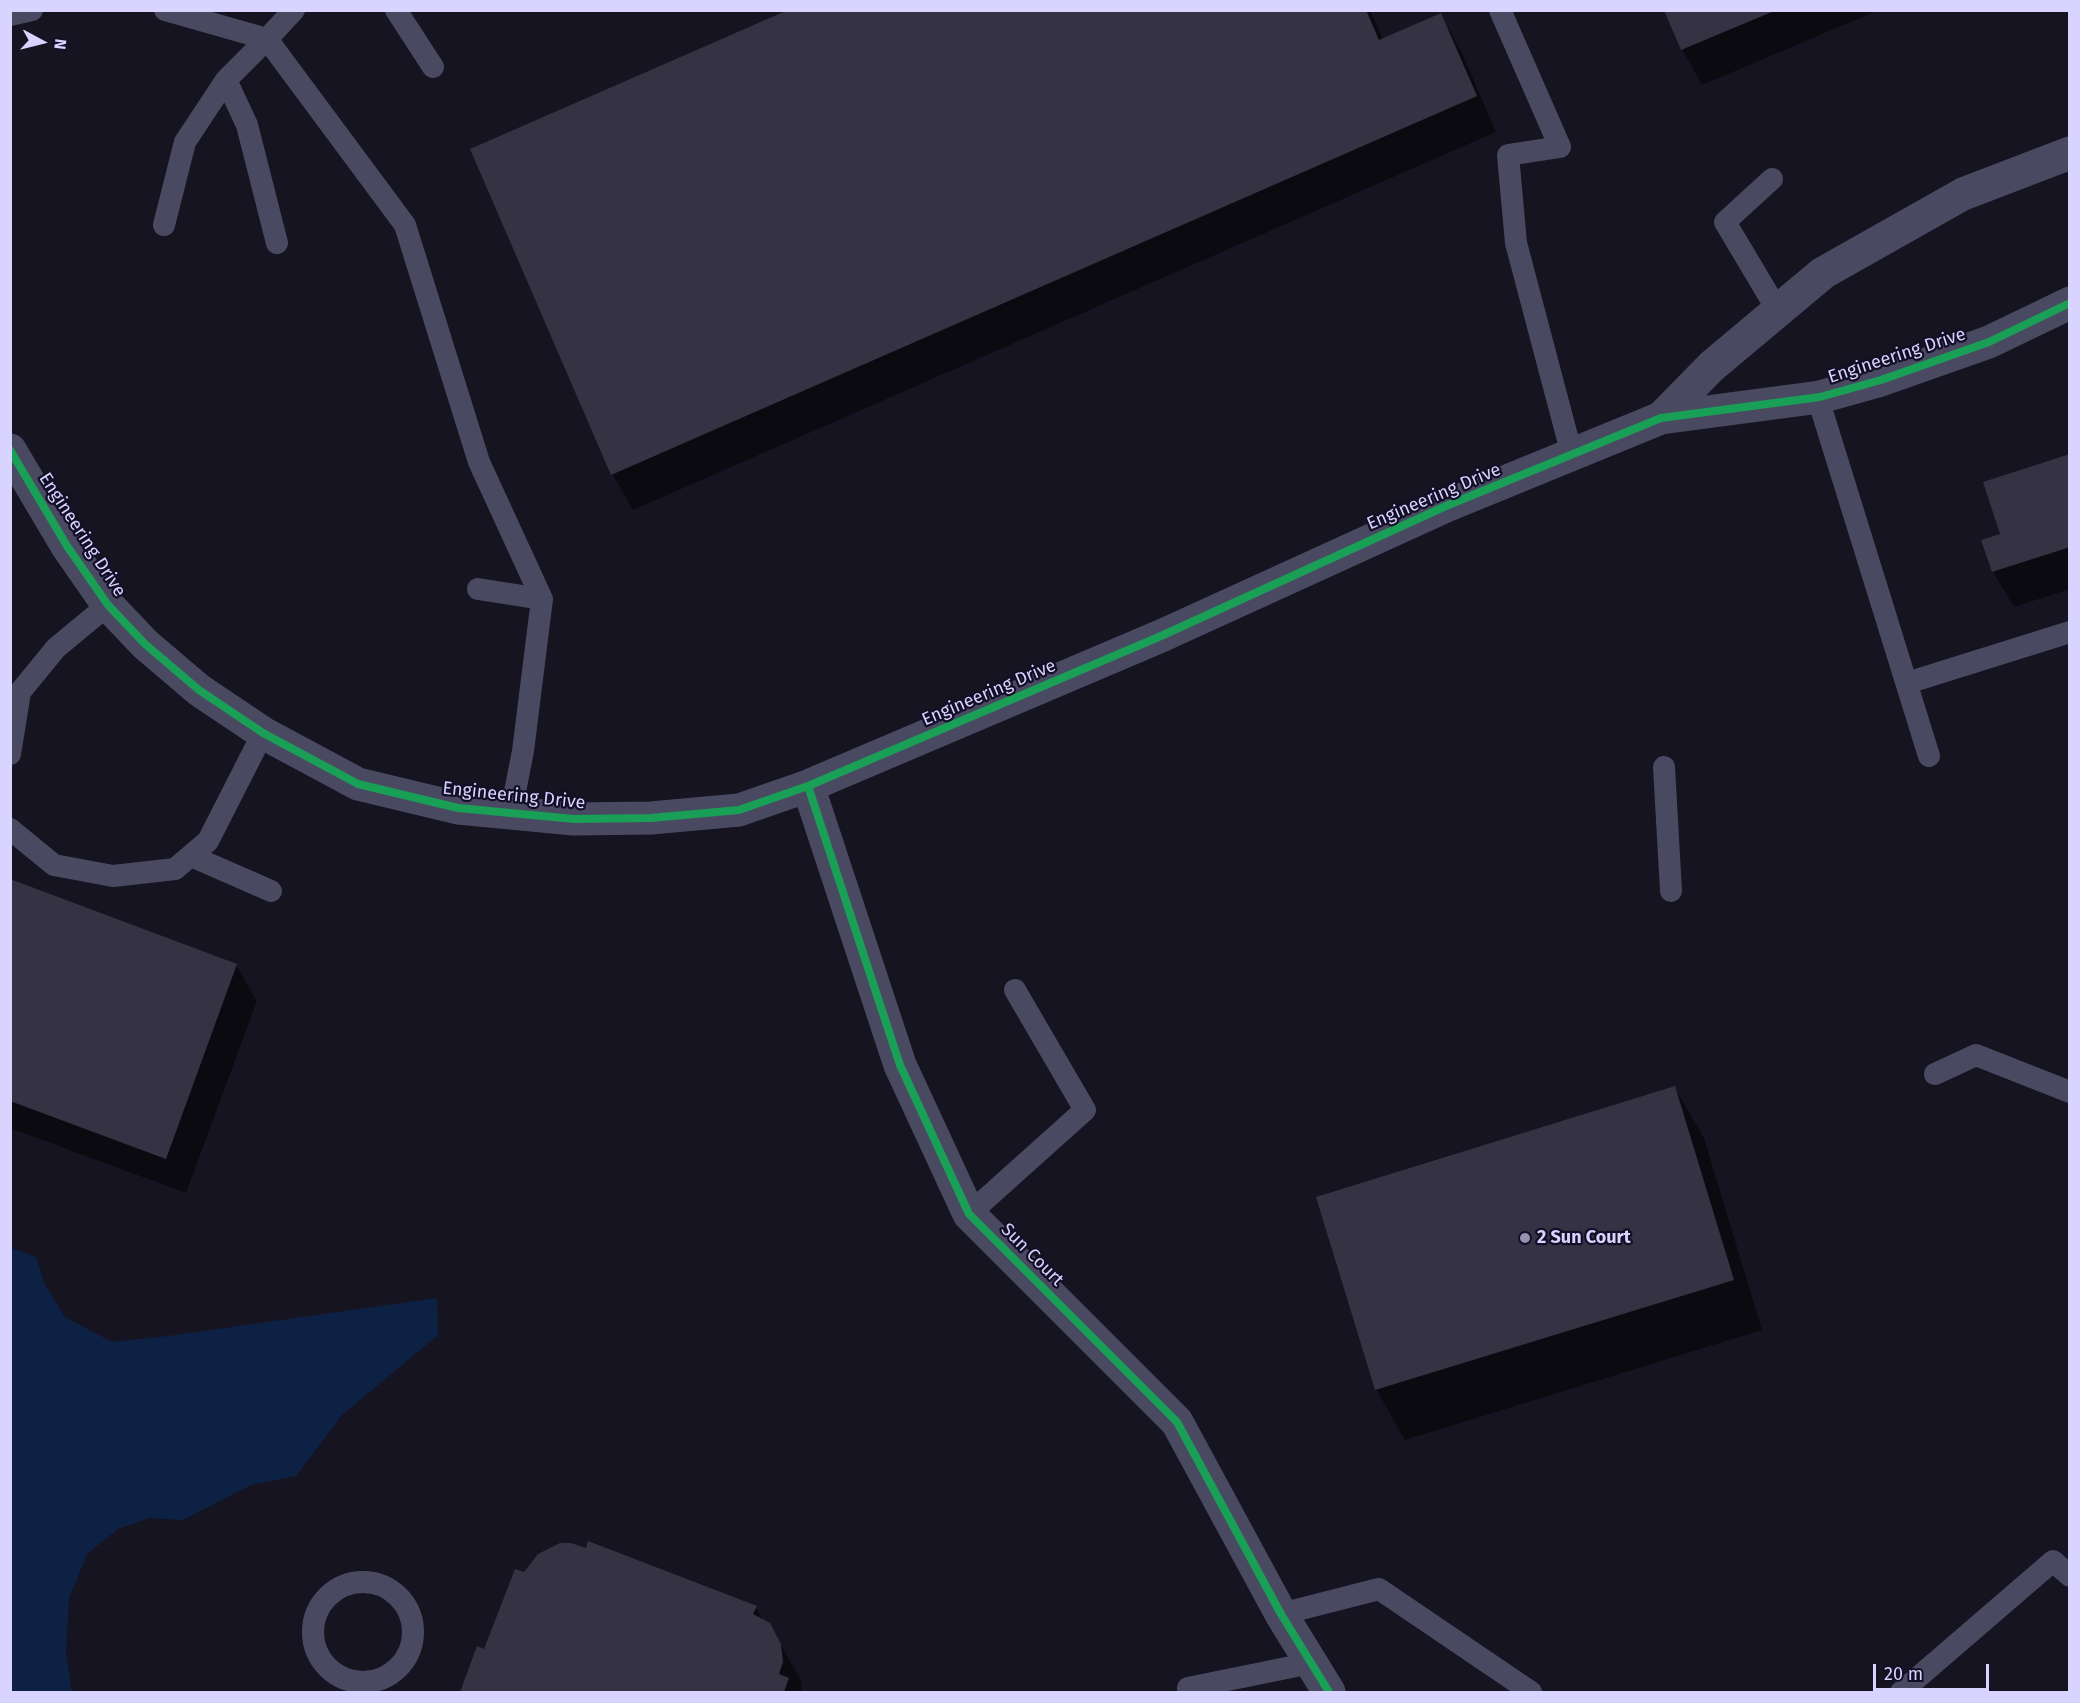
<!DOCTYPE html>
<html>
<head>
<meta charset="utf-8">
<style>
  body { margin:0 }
  #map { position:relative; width:2080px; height:1703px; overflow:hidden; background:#161421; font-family:"Fira Sans",sans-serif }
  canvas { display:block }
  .frame { position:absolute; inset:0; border:12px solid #d9d4ff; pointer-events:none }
  .north { position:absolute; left:12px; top:12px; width:60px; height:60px; -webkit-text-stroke:4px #130f26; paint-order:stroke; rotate:97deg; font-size:16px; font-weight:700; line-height:24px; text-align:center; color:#d9d4ff }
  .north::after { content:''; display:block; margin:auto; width:21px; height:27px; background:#d9d4ff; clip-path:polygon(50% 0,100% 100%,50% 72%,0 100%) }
  .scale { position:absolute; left:1873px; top:1664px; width:116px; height:27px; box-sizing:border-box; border:3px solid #d9d4ff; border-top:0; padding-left:8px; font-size:18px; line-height:21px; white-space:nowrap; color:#d9d4ff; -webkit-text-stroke:4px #130f26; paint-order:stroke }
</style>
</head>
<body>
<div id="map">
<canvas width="2080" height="1703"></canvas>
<div class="frame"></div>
<div class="north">N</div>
<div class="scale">20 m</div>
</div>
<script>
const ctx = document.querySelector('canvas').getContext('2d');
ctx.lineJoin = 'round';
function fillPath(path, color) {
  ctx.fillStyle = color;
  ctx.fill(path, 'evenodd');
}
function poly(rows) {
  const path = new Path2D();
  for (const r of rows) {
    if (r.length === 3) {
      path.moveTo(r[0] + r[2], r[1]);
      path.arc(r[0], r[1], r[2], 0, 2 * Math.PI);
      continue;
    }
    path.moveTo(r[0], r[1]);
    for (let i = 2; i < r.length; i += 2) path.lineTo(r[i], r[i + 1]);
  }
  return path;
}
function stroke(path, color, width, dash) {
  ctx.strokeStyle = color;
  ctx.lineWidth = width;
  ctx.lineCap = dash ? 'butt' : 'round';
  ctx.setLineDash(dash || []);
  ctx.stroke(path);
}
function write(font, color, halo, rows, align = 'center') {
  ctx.font = font + ' "Fira Sans",sans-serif';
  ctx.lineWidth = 4.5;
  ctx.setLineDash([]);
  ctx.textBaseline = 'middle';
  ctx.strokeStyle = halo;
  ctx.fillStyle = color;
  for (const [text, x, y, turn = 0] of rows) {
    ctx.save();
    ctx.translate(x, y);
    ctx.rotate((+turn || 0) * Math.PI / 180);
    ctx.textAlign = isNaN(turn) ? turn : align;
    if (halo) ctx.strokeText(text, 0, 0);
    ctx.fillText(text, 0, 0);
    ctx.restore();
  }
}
fillPath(poly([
  [11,1248,36,1257,45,1285,65,1317,112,1342,168,1336,437,1298,438,1335,342,1415,296,1476,251,1485,183,1520,150,1518,118,1529,88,1553,69,1598,66,1652,72,1692,11,1692]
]), '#0d2144');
fillPath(poly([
  [792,10,1370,10,1383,40,1441,15,1461,51,1496,132,633,510,612,474,472,150],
  [1666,10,1879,10,1702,85,1682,49],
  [2070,456,2070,589,2014,607,1993,572,2002,535],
  [10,881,236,965,257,1001,186,1193,10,1128],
  [1675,1088,1704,1138,1762,1330,1405,1440,1376,1389],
  [524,1574,756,1607,764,1622,769,1624,790,1661,801,1681,802,1692,462,1692,478,1648,485,1651]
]), '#0007');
fillPath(poly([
  [788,10,1366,10,1379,40,1441,13,1477,96,611,475,470,149],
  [1664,10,1774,10,1774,11,1681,50],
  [2070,454,2070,547,1992,572,1981,540,2000,534,1983,482],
  [10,879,237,964,166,1159,10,1101],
  [1675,1086,1734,1280,1375,1390,1316,1197],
  [588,1541,757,1606,753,1614,770,1623,781,1644,783,1662,779,1674,789,1678,784,1692,460,1692,477,1646,484,1649,515,1569,524,1572,538,1554,560,1543,571,1543,586,1548]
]), '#343243');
stroke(poly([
  [165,10,267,39,226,80,247,125,277,243],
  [294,10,267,39,405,225,479,462,542,599,523,751,511,812],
  [396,10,433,67],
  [1500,10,1560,147,1508,155,1516,243,1572,455],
  [10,15,32,10],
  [1772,179,1725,222,1778,311],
  [164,225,185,142,226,80],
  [1820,397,1821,408,1929,756],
  [478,589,542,599],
  [1907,683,2070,632],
  [10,754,20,692,56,648,108,605],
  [1664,767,1671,891],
  [10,829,54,865,113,876,175,869,208,841,263,733],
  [191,856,271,891],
  [1935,1074,1976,1055,2070,1092],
  [969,1214,1085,1110,1015,990],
  [363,1632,50],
  [1281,1614,1379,1589,1531,1692],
  [1188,1688,1311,1663],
  [1901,1692,2053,1561,2070,1576]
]), '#4a4962', 22);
stroke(poly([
  [1661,418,1712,366,1823,273,1963,194,2070,153],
  [10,450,67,546,108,605,145,644,199,690,263,733,358,784,458,808,574,819,651,818,739,810,808,786,1161,636,1446,506,1661,418,1820,397,1881,380,1989,342,2070,303],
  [808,786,900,1065,969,1214,1177,1422,1281,1614,1329,1692]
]), '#4a4962', 33);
stroke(poly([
  [10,450,67,546,108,605,145,644,199,690,263,733,358,784,458,808,574,819,651,818,739,810,808,786,1161,636,1446,506,1661,418,1820,397,1881,380,1989,342,2070,303],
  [808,786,900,1065,969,1214,1177,1422,1281,1614,1329,1692]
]), '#1a9f57', 8);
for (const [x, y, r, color] of [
  [1525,1238,6,"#9591b1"]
]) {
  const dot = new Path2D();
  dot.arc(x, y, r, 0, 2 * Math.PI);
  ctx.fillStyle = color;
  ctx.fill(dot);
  stroke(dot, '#130f26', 2);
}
write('18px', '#d9d4ff', '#130f26', [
  ["Engineering Drive",1897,356,-18],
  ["Engineering Drive",1434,497,-23],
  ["Engineering Drive",82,535,57],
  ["Engineering Drive",989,693,-23],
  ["Engineering Drive",514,796,6],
  ["Sun Court",1032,1255,45]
]);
write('bold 18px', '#d9d4ff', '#130f26', [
  ["2 Sun Court",1537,1238]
], 'left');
</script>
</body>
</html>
